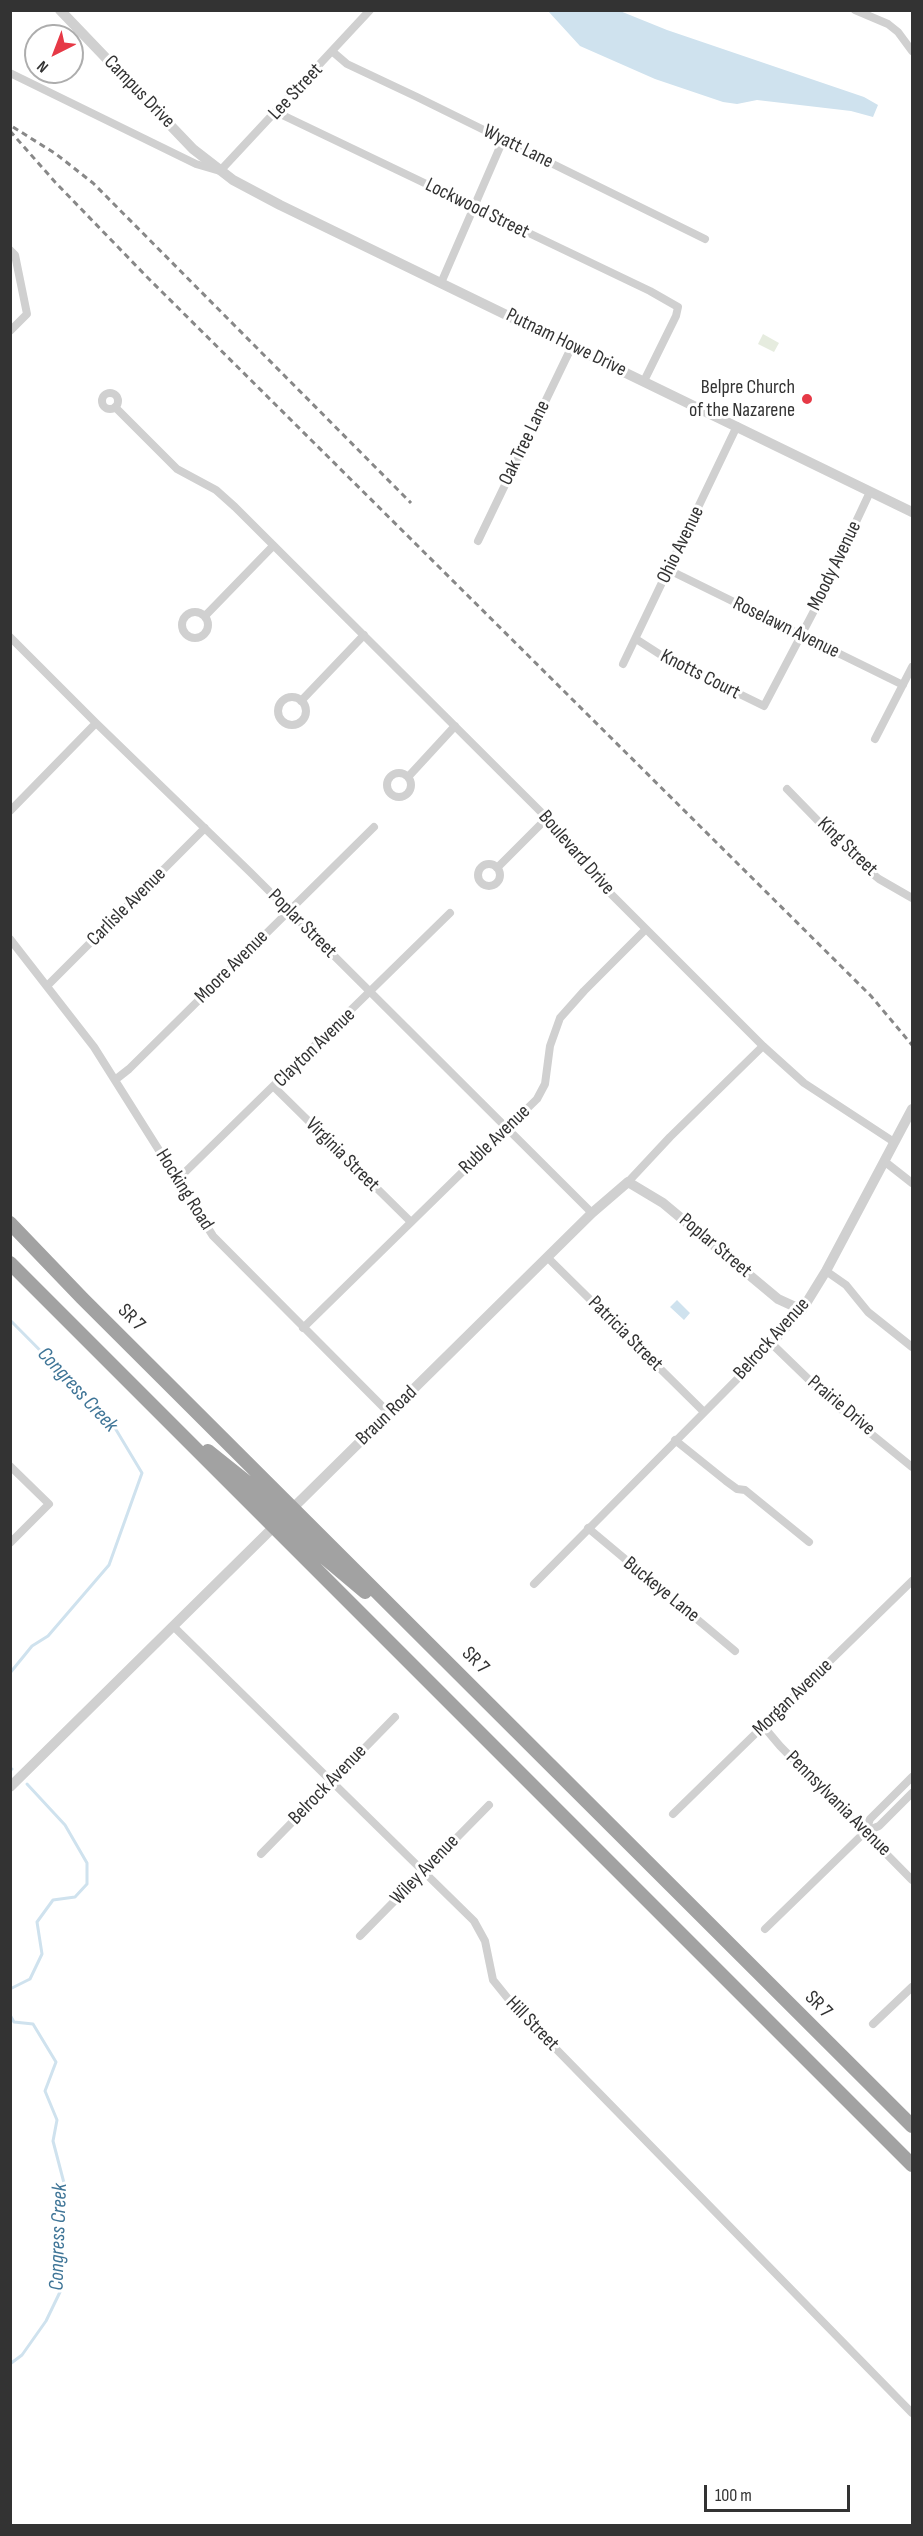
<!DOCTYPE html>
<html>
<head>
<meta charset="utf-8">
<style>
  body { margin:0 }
  #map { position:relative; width:923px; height:2536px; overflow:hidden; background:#fff; font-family:"Sofia Sans Condensed",sans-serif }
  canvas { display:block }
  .frame { position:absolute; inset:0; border:12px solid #333; pointer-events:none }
  .north { position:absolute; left:24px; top:24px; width:60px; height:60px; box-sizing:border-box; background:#fff; border:2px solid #adadad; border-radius:50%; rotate:222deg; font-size:16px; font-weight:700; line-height:24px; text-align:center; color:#333 }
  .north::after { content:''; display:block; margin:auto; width:21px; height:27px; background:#e63946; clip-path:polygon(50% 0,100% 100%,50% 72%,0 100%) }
  .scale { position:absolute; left:704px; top:2485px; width:146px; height:27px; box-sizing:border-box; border:3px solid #333; border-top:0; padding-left:8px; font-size:18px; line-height:21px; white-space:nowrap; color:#333; -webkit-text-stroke:4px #fff; paint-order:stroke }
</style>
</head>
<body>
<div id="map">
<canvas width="923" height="2536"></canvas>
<div class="frame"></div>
<div class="north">N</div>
<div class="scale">100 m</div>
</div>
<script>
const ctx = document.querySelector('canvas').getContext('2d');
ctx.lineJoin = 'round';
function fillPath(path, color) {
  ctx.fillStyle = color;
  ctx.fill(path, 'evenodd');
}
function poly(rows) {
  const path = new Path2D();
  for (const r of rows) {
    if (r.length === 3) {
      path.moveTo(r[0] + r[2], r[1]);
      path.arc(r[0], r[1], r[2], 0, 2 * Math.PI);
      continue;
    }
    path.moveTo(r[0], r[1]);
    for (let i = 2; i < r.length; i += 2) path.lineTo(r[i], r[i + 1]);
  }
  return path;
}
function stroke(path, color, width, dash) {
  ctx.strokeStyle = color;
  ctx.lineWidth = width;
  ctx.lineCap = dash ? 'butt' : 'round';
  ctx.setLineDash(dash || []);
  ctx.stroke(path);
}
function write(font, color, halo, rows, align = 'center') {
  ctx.font = font + ' "Sofia Sans Condensed",sans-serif';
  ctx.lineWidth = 6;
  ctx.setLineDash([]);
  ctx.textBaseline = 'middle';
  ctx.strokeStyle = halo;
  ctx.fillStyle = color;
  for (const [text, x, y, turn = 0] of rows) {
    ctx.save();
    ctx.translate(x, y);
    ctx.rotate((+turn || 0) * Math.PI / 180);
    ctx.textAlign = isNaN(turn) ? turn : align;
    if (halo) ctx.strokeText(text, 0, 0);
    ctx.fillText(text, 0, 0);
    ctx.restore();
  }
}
fillPath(poly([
  [763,334,779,343,774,352,758,344]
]), '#e6ecdf');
fillPath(poly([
  [548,11,620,11,667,30,864,97,878,105,873,117,851,111,757,100,737,104,723,102,655,79,580,46],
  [677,1300,690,1313,684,1320,670,1307]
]), '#cfe2ee');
stroke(poly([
  [10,1320,112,1423,142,1473,109,1565,48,1636,32,1646,10,1673],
  [10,1768,12,1769],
  [10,1989,30,1979,42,1954,37,1922,53,1900,75,1897,87,1884,87,1863,65,1825,27,1784],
  [10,2015,14,2022,33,2024,56,2062,45,2091,57,2120,53,2141,64,2183,60,2292,46,2321,22,2355,10,2364]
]), '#cfe2ee', 3);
stroke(poly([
  [855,10,888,24,898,32,912,51],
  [333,52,347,64,417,97,705,239],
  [10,73,196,164,220,171,370,10],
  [276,112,650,291,678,307,676,316,644,381],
  [10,250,15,255,27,314,10,331],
  [441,283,503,140],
  [110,401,8],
  [115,407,177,469,216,490,235,507,557,828,580,863,763,1046,804,1083,894,1142],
  [478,541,572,346],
  [669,570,903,685],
  [195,625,13],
  [205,616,273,546],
  [10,637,96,723,250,872,592,1213],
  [636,639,664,657,764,706,816,607,870,492],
  [623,664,737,426],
  [292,711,14],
  [301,701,364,635],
  [875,739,912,667],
  [399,785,12],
  [408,777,455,726],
  [787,789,858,862,879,879,912,898],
  [10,811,96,723],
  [489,875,11],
  [497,868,547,818],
  [10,939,94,1047,213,1236,390,1414],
  [48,985,205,828],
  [115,1080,129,1069,374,827],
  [274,1087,411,1222],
  [884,1161,912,1183],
  [177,1180,450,913],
  [628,1182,670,1137,763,1046],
  [547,1257,703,1411],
  [826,1271,846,1285,868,1312,912,1347],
  [303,1328,537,1099,545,1084,550,1046,560,1018,584,991,646,929],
  [772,1344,832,1402,912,1467],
  [675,1440,726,1481,737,1489,745,1490,809,1542],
  [10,1466,49,1504,10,1543],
  [588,1528,735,1651],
  [534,1584,772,1344,802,1310],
  [173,1626,474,1921,485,1941,493,1980,514,2006,912,2413],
  [764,1727,780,1746,912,1880],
  [673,1814,912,1581],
  [866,1831,870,1819,912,1777],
  [261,1854,395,1717],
  [765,1929,866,1831,879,1826,912,1793],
  [360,1936,489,1805],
  [873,2024,912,1987]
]), '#d0d0d0', 8);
stroke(poly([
  [60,10,193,149,233,180,280,205,912,512],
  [10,1787,592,1213,628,1182,663,1203,778,1299,802,1310,826,1271,912,1109]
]), '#d0d0d0', 10);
stroke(poly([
  [10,1223,82,1298,912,2126],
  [10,1263,912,2165],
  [208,1451,253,1487,314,1549,365,1592]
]), '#a2a2a2', 14);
stroke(poly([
  [13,127,56,154,93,183,411,503],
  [10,131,55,182,147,277,871,996,912,1045]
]), '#888', 3, [6, 4.5]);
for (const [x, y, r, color] of [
  [807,399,6,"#e63946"]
]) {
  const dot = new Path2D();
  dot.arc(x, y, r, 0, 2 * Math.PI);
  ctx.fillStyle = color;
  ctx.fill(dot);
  stroke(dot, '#fff', 2);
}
write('20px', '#333', '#fff', [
  ["Campus Drive",139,92,46],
  ["Lee Street",296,92,-47],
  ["Wyatt Lane",518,147,26],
  ["Lockwood Street",477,209,26],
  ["Putnam Howe Drive",566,343,26],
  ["Oak Tree Lane",525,443,-64],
  ["Ohio Avenue",681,545,-64],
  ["Moody Avenue",835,566,-64],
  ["Roselawn Avenue",786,628,26],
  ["Knotts Court",700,675,27],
  ["King Street",847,847,44],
  ["Boulevard Drive",576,853,49],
  ["Carlisle Avenue",127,907,-45],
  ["Poplar Street",302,924,45],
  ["Moore Avenue",232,967,-45],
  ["Clayton Avenue",315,1048,-44],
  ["Ruble Avenue",495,1140,-44],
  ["Virginia Street",342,1155,45],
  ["Hocking Road",184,1190,58],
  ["Poplar Street",715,1246,40],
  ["SR 7",131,1318,45],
  ["Patricia Street",625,1334,45],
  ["Belrock Avenue",772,1339,-48],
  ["Prairie Drive",841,1406,40],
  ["Braun Road",387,1416,-44],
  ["Buckeye Lane",661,1590,39],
  ["SR 7",475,1661,45],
  ["Morgan Avenue",793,1698,-44],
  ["Belrock Avenue",328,1785,-46],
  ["Pennsylvania Avenue",838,1804,45],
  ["Wiley Avenue",425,1870,-46],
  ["SR 7",818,2005,45],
  ["Hill Street",532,2024,46]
]);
write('20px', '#333', '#fff', [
  ["Belpre Church",795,388],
  ["of the Nazarene",795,411]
], 'right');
write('italic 21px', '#3f7597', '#fff', [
  ["Congress Creek",77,1390,47],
  ["Congress Creek",59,2237,-88]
]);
</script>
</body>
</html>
